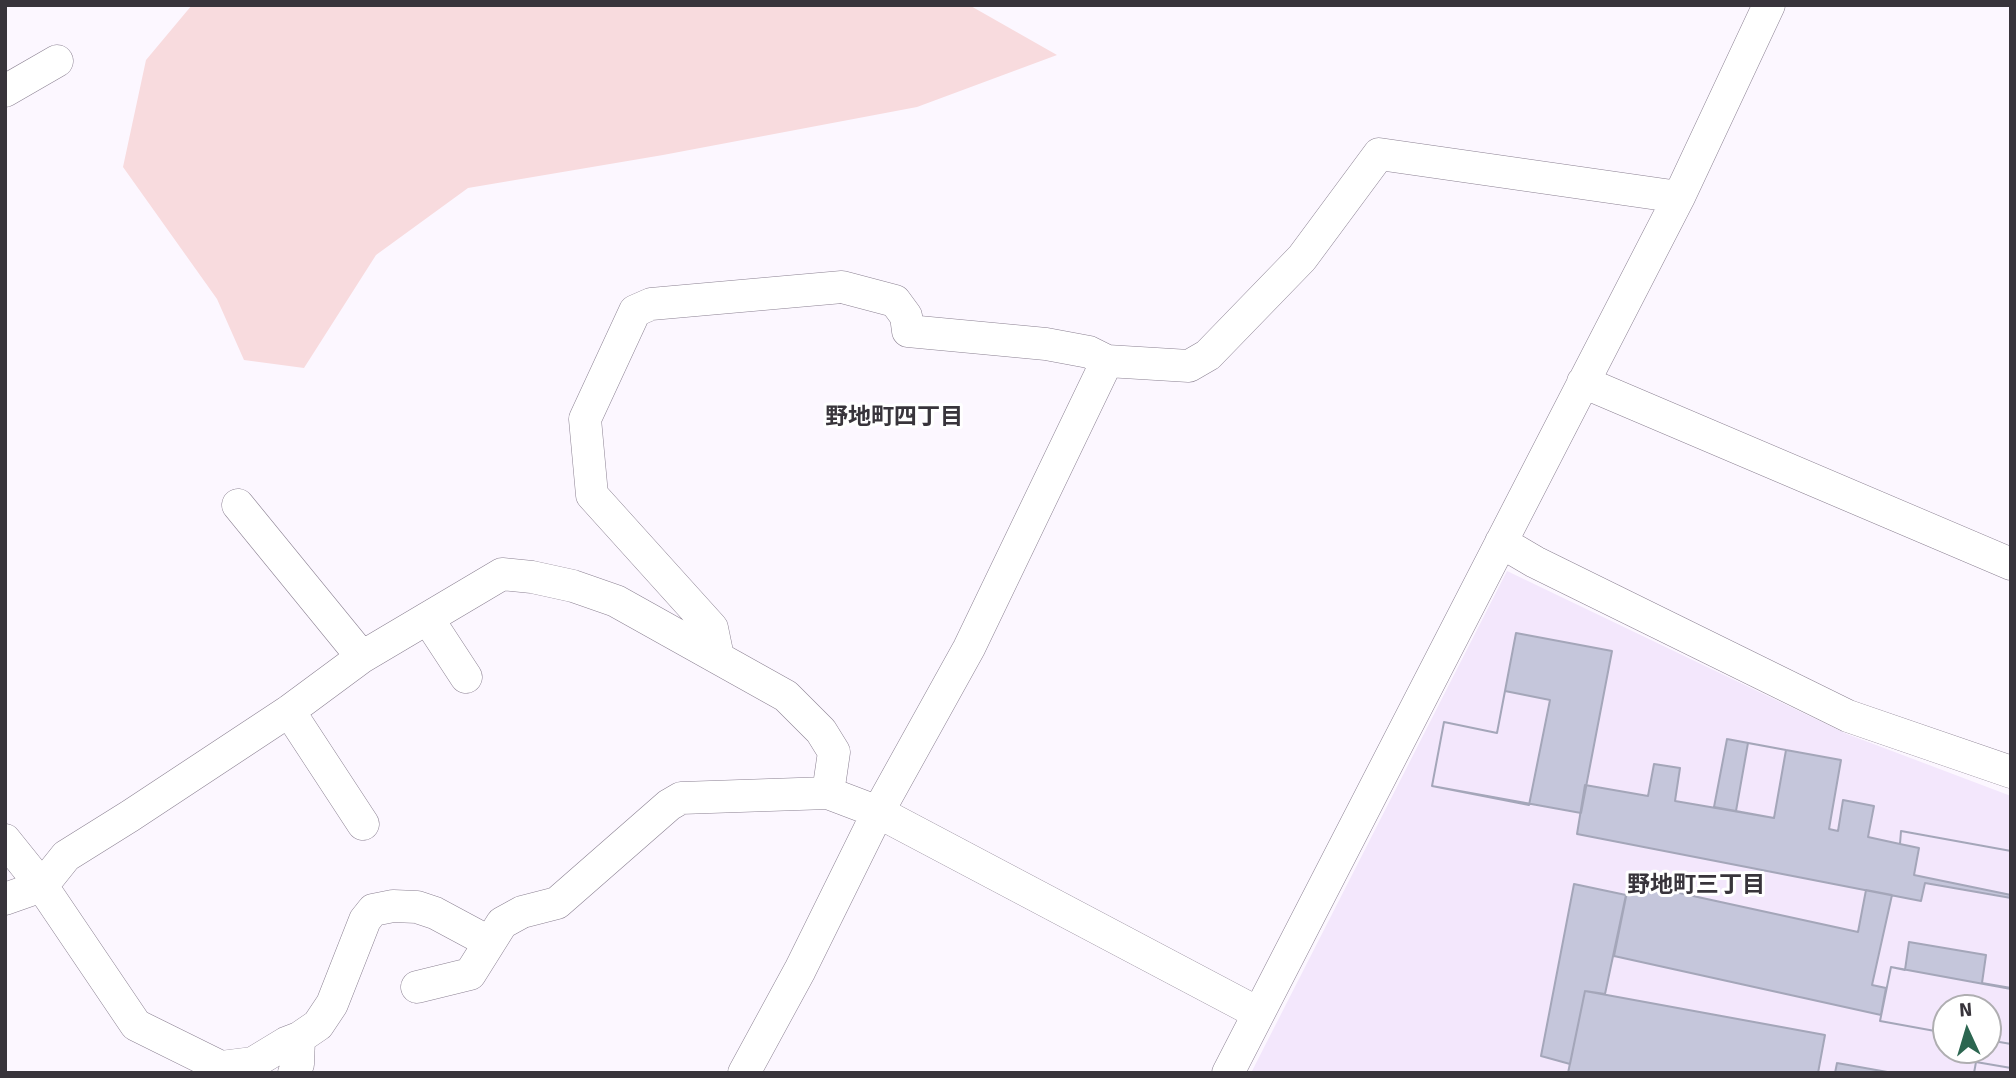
<!DOCTYPE html>
<html>
<head>
<meta charset="utf-8">
<style>
  body { margin:0 }
  #map { position:relative; width:2016px; height:1078px; overflow:hidden; background:#fcf7ff; font-family:Signika,sans-serif }
  canvas { display:block }
  .frame { position:absolute; inset:0; border:7px solid #38343b; pointer-events:none }
  .north { position:absolute; left:1932px; top:994px; width:70px; height:70px; box-sizing:border-box; background:#fff; border:2px solid #afaeb1; border-radius:50%; rotate:356deg; font-size:19px; font-weight:700; line-height:28px; text-align:center; color:#38343b }
  .north::after { content:''; display:block; margin:auto; width:24px; height:32px; background:#2c6650; clip-path:polygon(50% 0,100% 100%,50% 72%,0 100%) }
</style>
</head>
<body>
<div id="map">
<canvas width="2016" height="1078"></canvas>
<div class="frame"></div>
<div class="north">N</div>
</div>
<script>
const ctx = document.querySelector('canvas').getContext('2d');
ctx.lineJoin = 'round';
function fillPath(path, color) {
  ctx.fillStyle = color;
  ctx.fill(path, 'evenodd');
}
function poly(rows) {
  const path = new Path2D();
  for (const r of rows) {
    path.moveTo(r[0], r[1]);
    for (let i = 2; i < r.length; i += 2) path.lineTo(r[i], r[i + 1]);
  }
  return path;
}
function stroke(path, color, width, dash) {
  ctx.strokeStyle = color;
  ctx.lineWidth = width;
  ctx.lineCap = dash ? 'butt' : 'round';
  ctx.setLineDash(dash || []);
  ctx.stroke(path);
}
function write(font, color, halo, rows, align = 'center') {
  ctx.font = font + ' Signika,"Noto Sans JP",sans-serif';
  ctx.lineWidth = 6;
  ctx.setLineDash([]);
  ctx.textBaseline = 'middle';
  ctx.strokeStyle = halo;
  ctx.fillStyle = color;
  for (const [text, x, y, turn = 0] of rows) {
    ctx.save();
    ctx.translate(x, y);
    ctx.rotate((+turn || 0) * Math.PI / 180);
    ctx.textAlign = isNaN(turn) ? turn : align;
    if (halo) ctx.strokeText(text, 0, 0);
    ctx.fillText(text, 0, 0);
    ctx.restore();
  }
}
fillPath(poly([
  [1507,571,1847,734,2011,796,2011,1073,1251,1073],
  [1946,1008,1988,1008,1988,1050,1946,1050]
]), '#f3e7fc');
fillPath(poly([
  [192,5,969,5,1057,55,917,107,663,155,468,188,376,255,304,368,244,360,217,299,123,167,146,60]
]), '#f8dbde');
const building = poly([
  [1516,633,1612,651,1581,813,1432,786,1444,722,1497,733,1516,633],
  [1505,691,1550,700,1529,805,1432,786,1444,722,1497,733,1505,691],
  [1727,739,1786,750,1774,818,1714,807,1727,739],
  [1748,743,1786,750,1774,818,1736,811,1748,743],
  [1786,750,1841,760,1829,829,1838,831,1843,800,1874,806,1868,837,1900,844,1901,831,2011,851,2011,898,1925,883,1921,901,1577,834,1585,785,1648,796,1654,764,1680,768,1675,801,1774,818,1786,750],
  [1901,831,2011,851,2011,895,1914,875,1919,848,1900,844,1901,831],
  [1629,882,1858,932,1866,890,1892,895,1872,985,1886,988,1881,1015,1614,956,1629,882],
  [1574,884,1626,895,1605,994,1585,991,1570,1064,1541,1056,1574,884],
  [1909,942,1986,955,1982,983,2011,988,2011,1044,1988,1040,1988,1008,1946,1008,1946,1033,1880,1021,1891,967,1905,970,1909,942],
  [1891,967,2011,989,2011,1044,1988,1040,1988,1008,1946,1008,1946,1033,1880,1021,1891,967],
  [1585,991,1825,1035,1818,1073,1568,1073,1585,991],
  [1976,1062,2011,1068,2011,1073,1974,1073,1976,1062],
  [1976,1062,2011,1068,2011,1073,1974,1073,1976,1062],
  [1837,1063,1893,1073,1835,1073,1837,1063]
]);
fillPath(building, '#c5c6db');
stroke(building, '#a4a6b9', 2);
const minor = poly([
  [5,91,57,61],
  [1583,382,2011,564],
  [238,505,362,657],
  [1501,542,1535,562,1848,716,2011,772],
  [428,619,466,677],
  [718,657,712,628,592,495,585,419,635,311,651,304,842,287,895,301,906,316,908,331,1046,344,1089,352,1107,361],
  [289,711,363,824],
  [5,840,42,886,136,1025,221,1067,253,1063,286,1043,299,1038,298,1064,294,1073],
  [5,899,42,886,66,856,130,816,289,711,362,657,502,574,532,577,573,586,616,601,786,696,821,731,834,752,828,793],
  [417,987,470,974,502,923,522,912,557,903,669,805,681,798,828,793,878,812,1258,1013],
  [299,1038,318,1025,332,1004,365,920,373,910,393,906,417,907,435,913,489,942],
  [744,1073,800,970,878,812,969,648,1107,361,1189,366,1208,355,1302,258,1379,154,1679,197],
  [1228,1073,1679,197,1769,5]
]);
stroke(minor, '#8b8192', 33);
stroke(minor, '#fff', 32);
write('bold 23px', '#38343b', '#fff', [
  ["野地町四丁目",894,418],
  ["野地町三丁目",1696,886]
]);
</script>
</body>
</html>
